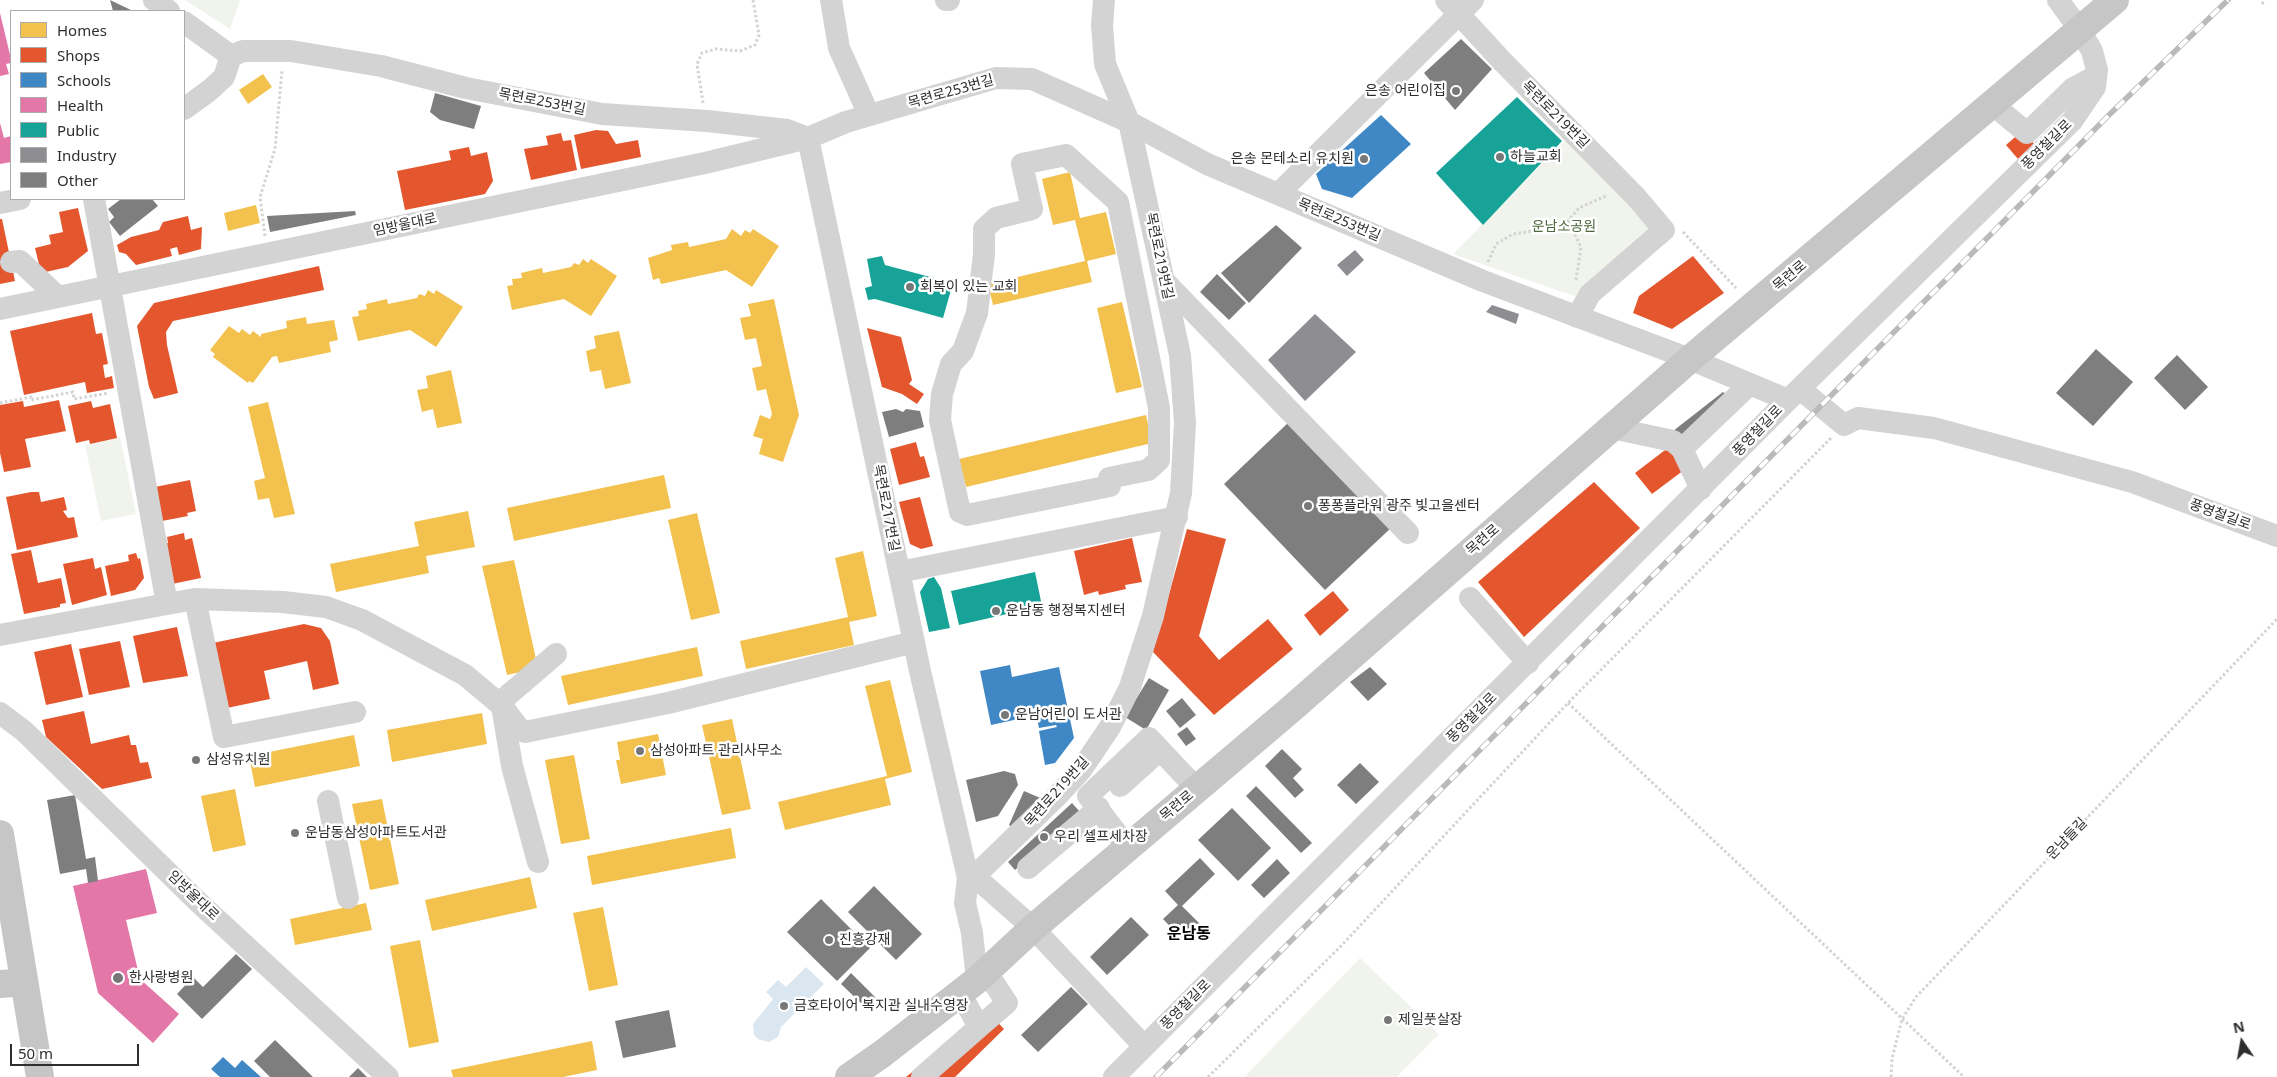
<!DOCTYPE html>
<html>
<head>
<meta charset="utf-8">
<style>
  body { margin:0 }
  #map { position:relative; width:2277px; height:1077px; overflow:hidden; background:#fff; font-family:"Noto Sans",sans-serif }
  canvas { display:block }
  .legend { position:absolute; left:10px; top:10px; width:175px; height:190px; box-sizing:border-box; background:#fff; border:1px solid #ababab; margin:0; padding:6px 9px; list-style:none; font-size:15px; color:#2e2e2e }
  .legend li { display:flex; align-items:center; gap:10px; height:25px }
  .legend b { width:25px; border:1px solid #ababab }
  .north { position:absolute; left:2217px; top:1017px; width:50px; height:50px; -webkit-text-stroke:4px #fff; paint-order:stroke; rotate:348deg; font-size:14px; font-weight:700; line-height:20px; text-align:center; color:#2e2e2e }
  .north::after { content:''; display:block; margin:auto; width:18px; height:22px; background:#2e2e2e; clip-path:polygon(50% 0,100% 100%,50% 72%,0 100%) }
  .scale { position:absolute; left:10px; top:1044px; width:129px; height:22px; box-sizing:border-box; border:2px solid #2e2e2e; border-top:0; padding-left:6px; font-size:15px; line-height:18px; white-space:nowrap; color:#2e2e2e; -webkit-text-stroke:4px #fff; paint-order:stroke }
</style>
</head>
<body>
<div id="map">
<canvas width="2277" height="1077"></canvas>
<ul class="legend">
<li><b style="height:14px;background:#f2c14e"></b>Homes</li>
<li><b style="height:14px;background:#e4572e"></b>Shops</li>
<li><b style="height:14px;background:#3f88c5"></b>Schools</li>
<li><b style="height:14px;background:#e377a8"></b>Health</li>
<li><b style="height:14px;background:#17a398"></b>Public</li>
<li><b style="height:14px;background:#8d8d92"></b>Industry</li>
<li><b style="height:14px;background:#7e7e7e"></b>Other</li>
</ul>
<div class="north">N</div>
<div class="scale">50 m</div>
</div>
<script>
const ctx = document.querySelector('canvas').getContext('2d');
ctx.lineJoin = 'round';
function fillPath(path, color) {
  ctx.fillStyle = color;
  ctx.fill(path, 'evenodd');
}
function poly(rows) {
  const path = new Path2D();
  for (const r of rows) {
    path.moveTo(r[0], r[1]);
    for (let i = 2; i < r.length; i += 2) path.lineTo(r[i], r[i + 1]);
  }
  return path;
}
function stroke(path, color, width, dash) {
  ctx.strokeStyle = color;
  ctx.lineWidth = width;
  ctx.lineCap = dash ? 'butt' : 'round';
  ctx.setLineDash(dash || []);
  ctx.stroke(path);
}
function write(font, color, halo, rows, align = 'center') {
  ctx.font = font + ' "Noto Sans","Noto Sans KR",sans-serif';
  ctx.lineWidth = 5;
  ctx.setLineDash([]);
  ctx.textBaseline = 'middle';
  ctx.strokeStyle = halo;
  ctx.fillStyle = color;
  for (const [text, x, y, turn = 0] of rows) {
    ctx.save();
    ctx.translate(x, y);
    ctx.rotate((+turn || 0) * Math.PI / 180);
    ctx.textAlign = isNaN(turn) ? turn : align;
    if (halo) ctx.strokeText(text, 0, 0);
    ctx.fillText(text, 0, 0);
    ctx.restore();
  }
}
fillPath(poly([
  [185,0,240,0,230,29],
  [1566,140,1649,224,1650,231,1577,297,1453,254],
  [120,437,136,514,101,521,85,445],
  [1360,958,1439,1034,1397,1077,1244,1077]
]), '#f0f4ec');
fillPath(poly([
  [806,967,824,984,781,1027,778,1037,769,1042,758,1039,754,1035,753,1024,773,999,766,992,778,980,786,987]
]), '#dae6f0');
fillPath(poly([
  [263,74,272,87,248,104,239,90],
  [1070,172,1080,218,1106,212,1116,254,1087,261,1092,282,993,305,988,284,1085,261,1075,220,1053,225,1042,179],
  [256,205,260,223,228,231,224,213],
  [732,229,741,236,745,230,750,233,753,229,779,246,752,287,726,270,661,284,659,278,653,280,648,258,672,250,671,245,688,242,689,247,726,239],
  [583,259,588,263,591,259,617,276,591,316,564,299,512,310,507,286,513,285,512,279,522,278,521,273,542,268,543,273,571,267,574,263,579,265],
  [428,290,434,294,436,290,463,307,436,347,410,330,358,341,352,317,359,316,358,311,367,309,366,304,387,299,388,304,417,298,419,294,425,296],
  [774,299,799,415,783,462,759,454,763,439,753,436,760,415,770,419,772,414,766,389,757,391,752,368,762,366,756,338,745,340,740,318,751,316,748,304],
  [1122,302,1142,387,1116,393,1097,308],
  [306,317,307,324,334,320,338,340,329,342,331,352,279,363,277,356,272,357,253,383,249,381,248,383,213,357,215,354,210,350,229,326,239,333,242,329,250,335,253,331,261,337,261,334,287,328,286,321],
  [619,331,631,383,605,389,601,370,590,372,586,351,596,348,594,336],
  [451,370,462,423,437,428,433,409,422,412,417,390,428,388,426,376],
  [268,402,295,514,274,518,269,498,258,500,254,481,265,478,248,407],
  [1146,415,1152,443,966,487,959,459],
  [664,475,671,508,514,541,507,508],
  [468,511,475,547,426,556,429,573,336,592,330,564,419,546,414,522],
  [697,513,720,613,691,620,668,520],
  [863,551,877,616,849,622,854,645,746,669,740,641,848,617,835,558],
  [514,560,538,668,507,675,482,566],
  [697,647,703,676,568,705,561,676],
  [890,680,912,772,885,779,891,805,785,830,778,802,887,776,865,686],
  [482,713,487,744,392,762,387,730],
  [732,719,751,809,722,815,702,725],
  [658,734,666,775,621,784,616,760,620,760,617,742],
  [354,735,360,766,255,787,249,756],
  [574,755,590,839,561,844,545,760],
  [235,789,246,845,213,852,201,796],
  [382,799,399,884,370,890,352,804],
  [731,828,736,858,592,885,587,856],
  [530,877,537,908,432,931,425,900],
  [366,903,372,930,295,945,290,919],
  [603,907,618,985,589,991,573,913],
  [420,940,439,1042,409,1048,390,946],
  [592,1041,597,1070,563,1077,453,1077,451,1070]
]), '#f2c14e');
fillPath(poly([
  [596,130,608,131,616,144,638,140,641,157,581,169,574,135],
  [2023,130,2034,144,2018,159,2006,145],
  [561,133,563,141,571,140,577,170,531,180,524,149,548,145,546,136],
  [469,147,471,156,487,152,493,181,485,194,405,210,397,171,451,160,449,151],
  [78,208,88,251,68,267,41,273,35,248,51,244,49,235,63,232,59,212],
  [188,216,191,230,202,227,201,249,179,255,177,247,170,249,172,256,136,265,126,254,119,252,117,245,131,237,159,230,163,222],
  [0,219,2,219,15,281,0,284],
  [1693,256,1724,293,1672,329,1633,313,1639,296],
  [319,266,324,290,173,321,166,332,167,345,178,393,154,399,149,387,137,326,154,303],
  [92,313,96,334,102,333,108,364,103,365,105,378,112,376,114,388,87,393,85,382,24,395,10,331],
  [867,328,901,337,912,380,909,384,924,394,917,404,902,394,882,387],
  [59,400,66,431,25,439,31,467,4,472,0,453,0,405,23,401,24,407],
  [91,401,93,408,110,404,117,438,90,444,89,440,76,443,68,406],
  [916,442,920,457,924,456,930,477,899,485,890,449],
  [1669,447,1688,467,1652,494,1635,473],
  [190,480,196,511,187,513,188,516,162,521,155,487],
  [1594,482,1640,528,1524,637,1478,582],
  [31,492,39,492,41,502,64,497,67,510,63,511,68,518,74,517,78,537,17,550,6,497],
  [920,497,933,546,921,549,910,544,899,502],
  [1187,529,1226,539,1199,636,1219,660,1268,619,1293,649,1214,715,1153,652],
  [184,533,185,540,192,538,201,578,172,584,164,544,168,543,167,537],
  [1132,538,1142,582,1125,585,1126,589,1099,595,1098,591,1084,595,1074,551],
  [31,550,38,583,61,578,66,603,60,604,60,607,24,614,11,554],
  [136,553,138,559,140,558,144,578,135,590,111,596,105,566,129,561,128,555],
  [93,558,95,569,101,567,107,595,72,605,63,564],
  [1333,591,1349,610,1320,636,1304,615],
  [304,624,321,628,330,641,339,684,313,690,307,661,264,671,270,699,222,709,208,644],
  [177,627,188,676,143,683,133,636],
  [120,641,130,687,89,695,79,649],
  [71,644,83,697,46,705,34,652],
  [84,711,91,744,129,735,131,745,136,745,140,763,148,762,152,778,102,789,46,737,42,720],
  [987,1011,1004,1029,955,1077,906,1077]
]), '#e4572e');
fillPath(poly([
  [1381,115,1411,144,1352,198,1322,189,1316,174],
  [1010,665,1012,677,1059,667,1074,738,1055,763,1045,765,1039,731,1057,727,1056,725,1039,728,1035,708,1021,711,1023,718,991,725,980,671],
  [223,1057,235,1068,242,1060,261,1077,220,1077,211,1069]
]), '#3f88c5');
fillPath(poly([
  [0,13,11,59,11,63,6,64,9,74,0,76],
  [0,123,4,138,11,136,11,162,0,164],
  [146,869,157,913,126,920,140,979,179,1014,153,1043,98,993,73,886]
]), '#e377a8');
fillPath(poly([
  [1517,97,1562,141,1483,225,1436,173],
  [882,256,885,265,953,283,943,318,875,299,868,300,865,288,872,286,867,259],
  [1035,572,1042,606,959,625,951,591],
  [934,577,941,588,950,628,929,632,920,592,928,579]
]), '#17a398');
fillPath(poly([
  [1355,250,1364,260,1347,276,1337,265],
  [1492,305,1519,314,1516,324,1486,312],
  [1315,314,1356,352,1305,401,1268,360]
]), '#8d8d92');
fillPath(poly([
  [110,0,133,11,113,11],
  [1461,39,1492,69,1455,110,1424,73],
  [435,93,481,106,474,129,440,120,430,112],
  [121,199,152,199,158,206,120,236,109,222,114,217,108,209],
  [355,211,356,215,270,232,267,216],
  [1276,225,1302,248,1249,303,1221,273],
  [1217,274,1246,303,1229,320,1200,292],
  [2096,349,2133,382,2093,426,2056,393],
  [2177,355,2208,387,2185,410,2154,378],
  [1723,392,1741,406,1687,450,1673,431],
  [896,409,903,412,906,409,920,411,924,427,889,437,882,412],
  [1290,421,1392,527,1325,590,1224,484],
  [1370,667,1387,684,1368,701,1350,682],
  [1149,678,1169,690,1146,730,1125,717],
  [1182,698,1196,715,1180,728,1166,711],
  [1187,727,1196,739,1186,746,1177,734],
  [1282,749,1302,769,1293,778,1304,790,1295,798,1265,766],
  [1360,763,1379,782,1356,804,1337,785],
  [1004,771,1015,774,1018,785,998,816,976,822,966,780],
  [1256,786,1312,843,1301,853,1246,796],
  [1024,791,1045,800,1012,827,1009,825],
  [75,795,86,859,95,857,98,881,88,883,86,869,60,874,47,800],
  [1072,803,1080,812,1015,870,1008,862],
  [1232,808,1271,848,1238,881,1198,840],
  [1200,858,1215,874,1182,906,1200,924,1184,941,1163,919,1178,905,1165,891],
  [1277,859,1290,873,1264,898,1251,885],
  [874,886,922,934,896,960,848,912],
  [821,899,870,948,837,981,787,932],
  [1131,917,1149,935,1107,975,1090,957],
  [236,954,252,969,202,1019,177,994,193,977,203,987],
  [851,973,877,999,867,1009,841,984],
  [1071,987,1088,1004,1038,1052,1021,1035],
  [669,1010,676,1047,623,1058,615,1021],
  [275,1040,313,1077,270,1077,254,1061],
  [358,1068,367,1077,349,1077]
]), '#7e7e7e');
stroke(poly([
  [2262,4,2265,0],
  [703,103,697,64,702,53,716,49,740,51,755,45,759,35,753,0],
  [1568,221,1581,247,1576,280],
  [1683,232,1736,288],
  [265,236,260,197,275,149,282,70],
  [1488,262,1496,244,1513,234,1546,229,1568,221,1579,208,1608,195],
  [0,403,31,397,31,400,73,392,74,399,109,393],
  [1568,703,1964,1077],
  [1208,1077,1341,946,1568,703,1831,438],
  [1891,1077,1892,1059,1902,1019,1916,997,2277,619]
]), '#d3d3d3', 3, [2.5, 2.5]);
stroke(poly([
  [154,0,169,11],
  [831,0,839,48,869,115],
  [946,0,949,0],
  [1446,0,1502,61,1636,197,1664,230,1590,294,1577,317],
  [184,22,231,56],
  [231,56,243,51,291,51,381,66,466,88,602,114,707,121,787,130,808,138],
  [1992,104,2027,133,2072,89,2096,76],
  [184,109,210,90,224,77,231,56],
  [808,138,920,671,968,878,965,903,972,933,977,980],
  [1066,155,1118,202,1159,408,1159,460,1148,470,1109,478,1110,486,967,515,960,512,940,420,942,394,951,364,963,351,977,313,984,254,984,229,996,218,1032,209,1022,164,1066,155],
  [1278,194,1473,0],
  [0,203,20,199],
  [11,262,20,261,58,297],
  [1165,282,1408,533],
  [0,309,705,163,808,138,846,122,996,78,1032,79,1129,122,1207,164,1483,281,1690,359,1788,400],
  [1800,389,1844,425,1858,418,1934,428,2132,482,2277,536],
  [1612,428,1673,441,1682,449],
  [1701,489,1682,449,1750,384],
  [899,572,1177,517],
  [1470,598,1528,663],
  [195,599,224,737,355,712],
  [167,604,195,599,283,602,326,607,362,620,465,675,502,706,512,766,538,862],
  [0,635,167,604,94,199],
  [556,654,506,697,502,706,518,727,525,732,668,703,914,642],
  [0,713,24,731,197,901,388,1077],
  [1120,786,1160,750],
  [1088,796,1149,738,1197,789],
  [1089,797,1128,848],
  [328,801,348,898],
  [1028,868,1099,808],
  [968,878,984,867,1058,795,1081,770,1110,727,1130,687,1153,616,1181,493,1185,423,1180,355,1129,122,1105,64,1102,25,1104,0],
  [968,878,981,882,1033,928,1144,1046],
  [979,1027,1007,1003,986,971],
  [922,1077,979,1027,960,993],
  [1114,1077,1788,400,2072,121,2095,87,2097,70,2092,51,2080,30,2058,0]
]), '#d3d3d3', 22);
stroke(poly([
  [0,834,40,1077],
  [0,984,24,982],
  [849,1077,882,1054,977,980,1033,928,1290,710,1690,359,2115,0]
]), '#c6c6c6', 28);
const rail = poly([
  [1156,1077,2110,114,2228,0]
]);
stroke(rail, '#bababa', 5.5);
stroke(rail, '#fff', 4, [11]);
for (const [x, y, r, color] of [
  [1456,91,5,"#777"],
  [1500,157,5,"#777"],
  [1364,159,5,"#777"],
  [910,287,5,"#777"],
  [1308,506,5,"#777"],
  [996,611,5,"#777"],
  [1005,715,5,"#777"],
  [640,751,5,"#777"],
  [196,760,5,"#777"],
  [295,833,5,"#777"],
  [1044,837,5,"#777"],
  [829,940,5,"#777"],
  [118,978,6,"#777"],
  [784,1006,5,"#777"],
  [1388,1020,5,"#777"]
]) {
  const dot = new Path2D();
  dot.arc(x, y, r, 0, 2 * Math.PI);
  ctx.fillStyle = color;
  ctx.fill(dot);
  stroke(dot, '#fff', 2);
}
write('14px', '#2e2e2e', '#fff', [
  ["은송 어린이집",1446,91,"right"],
  ["하늘교회",1510,157],
  ["은송 몬테소리 유치원",1354,159,"right"],
  ["회복이 있는 교회",920,287],
  ["퐁퐁플라워 광주 빛고을센터",1318,506],
  ["운남동 행정복지센터",1006,611],
  ["운남어린이 도서관",1015,715],
  ["삼성아파트 관리사무소",650,751],
  ["삼성유치원",206,760],
  ["운남동삼성아파트도서관",305,833],
  ["우리 셀프세차장",1054,837],
  ["진흥강재",839,940],
  ["한사랑병원",129,978],
  ["금호타이어 복지관 실내수영장",794,1006],
  ["제일풋살장",1398,1020]
], 'left');
write('14px', '#2e2e2e', '#fff', [
  ["목련로253번길",951,92,-16],
  ["목련로253번길",542,102,11],
  ["목련로219번길",1555,115,45],
  ["풍영철길로",2047,145,-45],
  ["목련로253번길",1339,220,23],
  ["임방울대로",405,225,-12],
  ["목련로219번길",1159,256,78],
  ["목련로",1790,276,-40],
  ["풍영철길로",1758,431,-46],
  ["목련로217번길",886,508,79],
  ["풍영철길로",2220,515,20],
  ["목련로",1483,540,-41],
  ["풍영철길로",1472,718,-45],
  ["목련로219번길",1057,792,-48],
  ["목련로",1177,806,-40],
  ["운남들길",2067,839,-46],
  ["임방울대로",193,896,44],
  ["풍영철길로",1186,1005,-45]
]);
write('14px', '#4f673e', '#fff', [
  ["운남소공원",1564,227]
]);
write('bold 16px', '#000', '#fff', [
  ["운남동",1189,934]
]);
</script>
</body>
</html>
